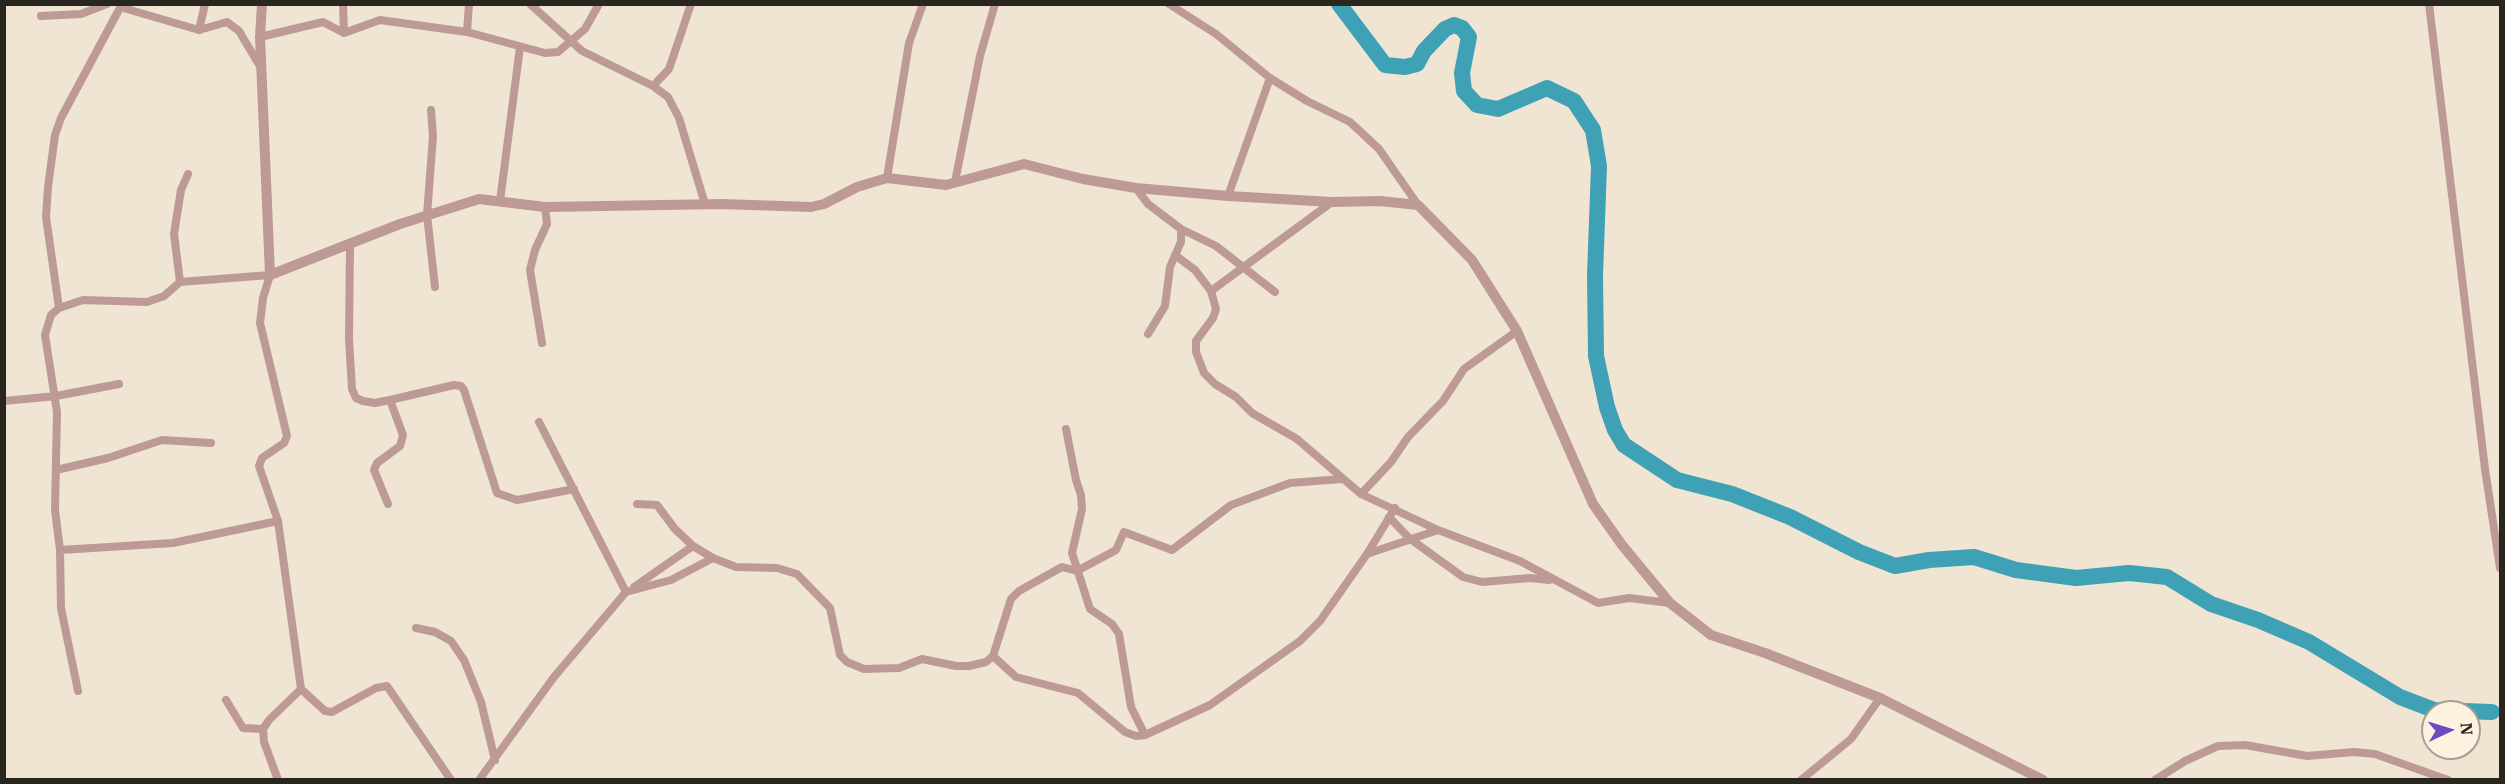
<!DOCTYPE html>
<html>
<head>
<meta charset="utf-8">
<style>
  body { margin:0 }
  #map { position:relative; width:2505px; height:784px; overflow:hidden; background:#f0e4d3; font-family:"IBM Plex Serif",serif }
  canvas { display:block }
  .frame { position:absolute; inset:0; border:6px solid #29251f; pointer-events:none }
  .north { position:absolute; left:2421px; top:700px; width:60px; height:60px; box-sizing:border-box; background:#fdf1e0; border:2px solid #a89f93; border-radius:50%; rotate:86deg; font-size:16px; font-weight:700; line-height:24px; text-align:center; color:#29251f }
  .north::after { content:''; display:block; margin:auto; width:21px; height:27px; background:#6e49c1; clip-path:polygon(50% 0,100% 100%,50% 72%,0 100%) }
</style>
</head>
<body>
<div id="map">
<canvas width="2505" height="784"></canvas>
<div class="frame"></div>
<div class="north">N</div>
</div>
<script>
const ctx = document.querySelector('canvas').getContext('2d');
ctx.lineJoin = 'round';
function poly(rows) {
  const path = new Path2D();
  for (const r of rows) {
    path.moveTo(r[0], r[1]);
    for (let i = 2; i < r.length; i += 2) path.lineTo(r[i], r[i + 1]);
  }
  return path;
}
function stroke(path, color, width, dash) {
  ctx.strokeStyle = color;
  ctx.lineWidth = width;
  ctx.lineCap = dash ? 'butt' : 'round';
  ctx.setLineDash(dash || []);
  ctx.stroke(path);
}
stroke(poly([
  [1339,4,1385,65,1405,67,1417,64,1424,51,1445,29,1454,25,1462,28,1469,37,1462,73,1464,91,1477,105,1498,109,1547,88,1574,101,1593,130,1599,166,1595,275,1596,356,1607,407,1615,430,1624,445,1677,480,1732,494,1790,517,1859,552,1895,566,1929,560,1974,557,2016,570,2076,578,2129,573,2167,577,2211,604,2258,620,2309,642,2400,697,2434,710,2492,712]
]), '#3ea1b6', 16);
stroke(poly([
  [343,4,344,33],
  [530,4,582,51,653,86,668,97,679,118,705,204],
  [1169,4,1216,34,1270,78,1307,101,1350,122,1379,149,1418,205],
  [2429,4,2485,469,2500,568],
  [120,7,199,30,227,22,239,31,261,68],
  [41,16,81,14,107,4],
  [199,30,205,4],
  [467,32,469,4],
  [260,37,323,22,344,33,380,20,467,32,545,53,558,52,585,29,599,4],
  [653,86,669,69,691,4],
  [431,110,433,136,427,215,435,287],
  [887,178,909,43,923,4],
  [955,182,980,56,995,4],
  [1136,188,1148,204,1181,229,1181,242,1170,267,1165,306,1148,334],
  [1228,196,1270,78],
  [500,201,520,47],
  [1181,229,1216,246,1275,292],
  [350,245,349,339,352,389,356,398,363,401,375,403,390,400,403,435,400,446,377,463,374,470,388,504],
  [1175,255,1195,270,1211,291,1216,309,1213,318,1196,341,1196,352,1204,373,1215,384,1236,397,1252,413,1297,439,1361,494,1438,530,1520,561,1598,603,1629,598,1670,603],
  [180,282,174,234,181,190,188,174],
  [1211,291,1332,202],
  [59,308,83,300,147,302,164,296,180,282,270,275,263,298,260,323,287,436,284,443,262,458,259,466,278,521],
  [542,343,530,270,535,250,547,224,545,207],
  [390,400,454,385,461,386,464,390,497,493,517,500,574,489],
  [4,401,56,396,119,384],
  [539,422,626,592],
  [1066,429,1076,480,1081,495,1082,509,1072,553,1090,609,1112,624,1119,634,1131,707,1145,735],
  [56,470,108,458,162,440,211,443],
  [1361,494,1391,462,1408,437,1443,401,1464,369,1517,331],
  [637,504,657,505,675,529,693,546],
  [1389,517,1409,538,1463,577,1482,582,1530,578,1549,580],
  [60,550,173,543,278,521,301,689,269,720,263,729,264,742,278,780],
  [1367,554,1438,530],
  [634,587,693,546,713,558],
  [416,628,435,632,451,641,464,660,481,702,495,760],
  [993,656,1011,599,1019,591,1062,567,1077,571,1116,550,1124,532,1172,550,1231,505,1290,483,1342,479],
  [301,689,325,711,332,712,376,688,387,686,451,780],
  [78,691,61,608,60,550,55,510,57,412,45,335,51,315,59,308,46,217,48,187,55,135,61,118,122,4],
  [226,700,243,728,263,729],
  [479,780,554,677,626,592,671,580,713,558,736,567,777,568,797,574,830,608,840,655,847,662,864,669,899,668,922,659,956,666,969,666,986,662,993,656,1016,677,1078,693,1125,732,1136,736,1145,735,1210,705,1300,641,1320,621,1367,554,1395,508],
  [1801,780,1851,739,1880,698],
  [2155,780,2185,761,2218,746,2245,745,2307,756,2354,752,2375,754,2448,780]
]), '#bd9a95', 8);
stroke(poly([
  [262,4,260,37,270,275,400,224,479,199,545,207,722,204,811,207,824,204,857,187,887,178,946,185,1024,164,1083,179,1136,188,1228,196,1332,202,1380,201,1418,205,1472,260,1517,331,1593,504,1622,545,1670,603,1711,635,1765,653,1880,698,2043,780]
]), '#bd9a95', 10);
</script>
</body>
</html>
